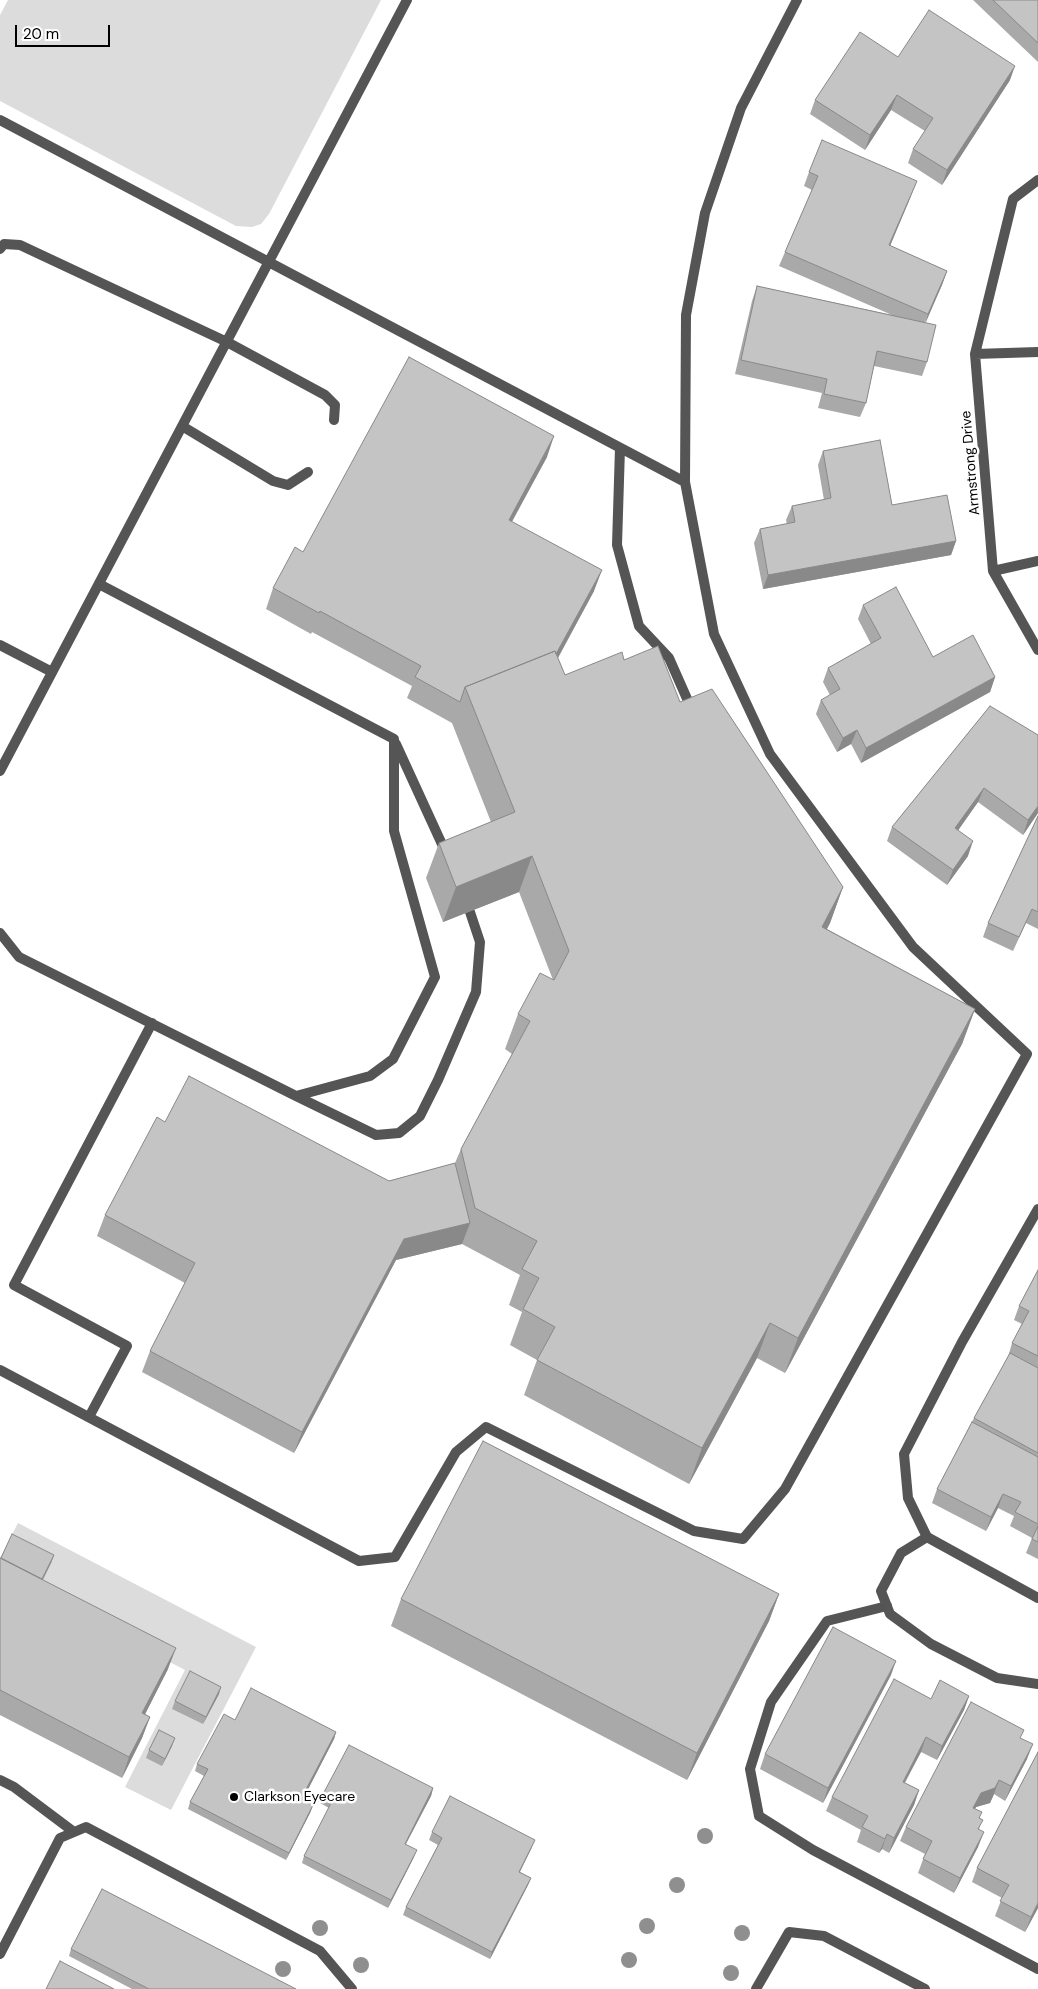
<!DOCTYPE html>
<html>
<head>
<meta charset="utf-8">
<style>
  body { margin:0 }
  #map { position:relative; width:1038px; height:1989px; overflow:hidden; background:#fff; font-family:"DM Sans",sans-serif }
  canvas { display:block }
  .scale { position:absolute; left:15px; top:25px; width:95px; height:22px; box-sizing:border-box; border:2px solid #000; border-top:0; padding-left:6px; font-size:15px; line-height:18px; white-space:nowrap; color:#000; -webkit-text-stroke:4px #fff; paint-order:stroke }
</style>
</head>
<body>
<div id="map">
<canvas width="1038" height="1989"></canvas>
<div class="scale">20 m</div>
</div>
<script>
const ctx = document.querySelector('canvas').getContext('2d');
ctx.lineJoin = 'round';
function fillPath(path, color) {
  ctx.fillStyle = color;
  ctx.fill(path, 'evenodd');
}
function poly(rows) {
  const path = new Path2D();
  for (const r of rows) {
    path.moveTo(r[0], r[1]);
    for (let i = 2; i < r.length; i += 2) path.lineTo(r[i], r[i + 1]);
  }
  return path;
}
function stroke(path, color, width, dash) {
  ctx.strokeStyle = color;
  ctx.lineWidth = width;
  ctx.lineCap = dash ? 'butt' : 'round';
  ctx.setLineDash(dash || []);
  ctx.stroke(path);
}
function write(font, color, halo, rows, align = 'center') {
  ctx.font = font + ' "DM Sans",sans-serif';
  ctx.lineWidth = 5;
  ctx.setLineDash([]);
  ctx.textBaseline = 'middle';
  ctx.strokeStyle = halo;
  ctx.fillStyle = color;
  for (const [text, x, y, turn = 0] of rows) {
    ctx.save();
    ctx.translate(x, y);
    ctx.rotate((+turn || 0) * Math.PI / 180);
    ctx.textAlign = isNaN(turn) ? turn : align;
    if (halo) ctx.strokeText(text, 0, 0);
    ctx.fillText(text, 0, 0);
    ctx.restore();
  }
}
fillPath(poly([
  [8,0,381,0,269,214,261,224,252,227,236,226,0,101,0,15],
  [18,1523,256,1647,171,1810,125,1787,185,1670,0,1573,0,1558]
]), '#dcdcdc');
stroke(poly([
  [0,120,685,482],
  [0,249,4,244,20,245,227,342,325,395,335,405,334,420],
  [182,426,273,481,288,485,308,472],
  [620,448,617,545,639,626,669,658,692,710],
  [0,645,52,672],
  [396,744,446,853],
  [0,771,407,0],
  [0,933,19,957,296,1096,370,1076,393,1059,435,977,394,831,394,739,99,584],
  [296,1096,376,1135,399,1133,420,1116,438,1080,476,992,480,942,470,912],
  [0,1370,359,1561,395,1557,456,1452,486,1427,694,1531,743,1539,785,1489,1027,1054,913,947,770,754,714,634,685,482,686,315,705,213,741,108,797,0],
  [89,1417,127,1346,14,1285,152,1023],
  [927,1537,908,1498,904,1454,962,1342,1038,1209],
  [887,1606,827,1621,771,1702,750,1769,759,1816,813,1850,1038,1969],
  [0,1780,14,1787,74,1832],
  [0,1954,60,1838,86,1827,320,1951,352,1989],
  [756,1989,789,1932,824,1936,925,1989]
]), '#555', 10);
stroke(poly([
  [1038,180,1013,199,975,354,993,571,1038,650],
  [975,354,1038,352],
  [993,571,1038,561],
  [1038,1598,927,1537,901,1553,881,1591,890,1614,931,1644,997,1678,1038,1684]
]), '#555', 10);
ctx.fillStyle = '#8f8f8f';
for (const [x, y] of [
  [705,1836],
  [677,1885],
  [647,1926],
  [320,1928],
  [742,1933],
  [629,1960],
  [361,1965],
  [283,1969],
  [731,1973]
]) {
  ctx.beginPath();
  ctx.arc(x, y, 8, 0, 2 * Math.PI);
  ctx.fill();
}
fillPath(poly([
  [973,0,1038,0,1038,62],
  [898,57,1010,80,942,185,908,163,913,149,925,131,891,110,865,150,810,114,815,100],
  [809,172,911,196,890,246,947,271,942,285,925,322,927,362,922,376,874,366,866,403,860,417,818,408,822,393,735,374,752,301,757,286,892,315,779,266,785,252,812,190,804,186],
  [823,451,892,505,956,541,951,555,763,589,754,543,760,529,787,524,786,520,792,506,824,500,818,465],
  [547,457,512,522,594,591,558,658,565,675,624,660,680,702,843,887,830,923,827,929,975,1009,962,1044,785,1373,757,1358,689,1484,524,1395,537,1360,510,1345,522,1312,509,1305,520,1275,462,1244,396,1260,294,1453,142,1372,150,1351,185,1283,97,1236,105,1215,165,1122,389,1181,455,1163,461,1149,512,1054,505,1049,518,1014,553,980,519,892,443,922,426,878,439,843,491,822,452,723,407,698,412,686,312,632,311,634,266,609,273,588,303,552],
  [863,605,933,657,995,677,990,692,861,763,851,744,837,752,816,714,821,700,830,695,823,682,828,668,871,644,858,619],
  [990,706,1038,813,1023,835,978,802,958,830,968,856,947,885,887,841,892,827],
  [1038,816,1038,929,1026,923,1013,951,983,937,988,923],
  [1038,1270,1038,1559,1026,1553,1032,1538,1010,1526,1014,1516,998,1508,986,1531,932,1503,937,1489,974,1418,1008,1357,1012,1343,1022,1324,1014,1320,1019,1306],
  [54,1555,51,1563,43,1580,168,1669,145,1714,150,1717,142,1738,122,1778,0,1715,0,1559],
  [779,1594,769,1621,687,1780,391,1626,401,1599],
  [891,1675,823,1803,760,1769,765,1754],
  [219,1694,203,1724,172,1709,175,1701],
  [969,1696,964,1710,937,1760,921,1752,905,1783,919,1790,914,1805,889,1853,882,1849,879,1853,857,1842,861,1830,826,1811,832,1797,931,1699],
  [235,1720,336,1732,334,1739,302,1800,313,1805,310,1813,286,1860,188,1809,190,1802,204,1776,195,1771,197,1764],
  [1021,1738,1027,1759,1005,1801,994,1794,990,1803,976,1807,975,1809,980,1819,978,1847,954,1893,918,1873,925,1854,900,1841,906,1827],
  [172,1746,162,1766,146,1758,149,1750],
  [1038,1752,1038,1908,1025,1932,995,1916,1002,1898,972,1882,977,1868],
  [433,1788,431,1796,406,1844,414,1857,388,1908,302,1863,304,1856,329,1808,320,1803,322,1796],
  [432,1832,532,1847,520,1872,531,1878,528,1885,490,1959,403,1915,406,1907,438,1845,429,1840],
  [71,1949,296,1989,132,1989,69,1956]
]), '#a9a9a9');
fillPath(poly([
  [1015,66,1010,80,942,185,947,170],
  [897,95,891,110,865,150,870,135],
  [917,181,911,196,884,260,889,245],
  [947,271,942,285,923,329,928,314],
  [554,436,547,457,501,541,509,520],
  [956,541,951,555,763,589,768,575],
  [602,570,594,591,542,687,476,713],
  [995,677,990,692,861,763,866,748],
  [857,730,851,744,837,752,843,738],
  [984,788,978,802,950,842,955,828],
  [1038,806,1038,813,1023,835,1028,820],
  [973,841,968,856,947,885,953,870],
  [532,856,519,892,443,922,456,887],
  [843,887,830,923,809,963,822,927],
  [975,1009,962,1044,785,1373,798,1338],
  [470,1223,462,1244,396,1260,294,1453,302,1432,404,1239],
  [770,1323,757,1358,689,1484,702,1448],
  [1003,1494,998,1508,986,1531,991,1517],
  [54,1555,51,1563,37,1590,40,1583],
  [779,1594,769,1621,687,1780,697,1753],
  [176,1648,168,1669,135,1734,142,1713],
  [896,1661,891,1675,823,1803,828,1788],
  [221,1687,219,1694,203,1724,206,1717],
  [969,1696,964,1710,937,1760,942,1746],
  [150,1717,142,1738,122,1778,129,1757],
  [336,1732,334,1739,299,1807,301,1799],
  [926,1737,921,1752,897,1796,903,1782],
  [175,1738,172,1746,162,1766,165,1759],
  [1033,1744,1027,1759,1005,1801,1011,1786],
  [999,1780,994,1794,990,1803,976,1807,968,1822,973,1808,981,1793],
  [433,1788,431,1796,402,1851,405,1844],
  [919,1790,914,1805,889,1853,894,1838],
  [313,1805,310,1813,286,1860,289,1853],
  [984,1832,978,1847,954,1893,960,1878],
  [887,1834,882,1849,879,1853,885,1839],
  [535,1840,532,1847,516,1879,519,1872],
  [417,1850,414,1857,388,1908,391,1900],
  [531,1878,528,1885,490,1959,492,1952],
  [1038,1903,1038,1908,1025,1932,1031,1917]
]), '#898989');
const building = poly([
  [993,0,1038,0,1038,43,993,0],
  [929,10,1015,66,947,170,913,149,933,118,897,95,870,135,815,100,860,32,898,57,929,10],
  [822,140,917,181,889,245,947,271,928,314,785,252,818,176,809,172,822,140],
  [757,286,936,325,927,362,877,351,866,403,824,394,827,379,741,360,757,286],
  [409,357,554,436,509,520,602,570,556,654,555,651,465,687,460,702,415,677,421,666,320,611,319,613,273,588,295,547,303,552,409,357],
  [880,440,892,505,947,495,956,541,768,575,760,529,795,522,792,506,831,498,823,451,880,440],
  [896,587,933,657,973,635,995,677,866,748,857,730,843,738,821,700,840,689,828,668,881,638,863,605,896,587],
  [658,646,680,702,712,689,843,887,822,927,975,1009,798,1338,770,1323,702,1448,537,1360,555,1327,523,1309,539,1278,522,1269,537,1241,475,1208,461,1149,530,1021,518,1014,540,973,554,980,569,951,532,856,456,887,439,843,515,812,465,687,555,651,565,675,622,652,624,660,658,646],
  [990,706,1038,735,1038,806,1028,820,984,788,955,828,973,841,953,870,892,827,990,706],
  [1038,816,1038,912,1032,909,1019,937,988,923,1038,816],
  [189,1076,389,1181,455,1163,470,1223,404,1239,302,1432,150,1351,195,1263,105,1215,157,1117,165,1122,189,1076],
  [1038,1270,1038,1356,1012,1343,1029,1311,1019,1306,1038,1270],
  [1010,1353,1038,1368,1038,1453,974,1418,1010,1353],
  [972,1422,1038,1457,1038,1524,1015,1512,1021,1502,1003,1494,991,1517,937,1489,972,1422],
  [483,1441,779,1594,697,1753,401,1599,483,1441],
  [1038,1526,1038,1542,1032,1539,1038,1526],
  [12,1534,54,1555,42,1579,1,1558,12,1534],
  [0,1558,176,1648,142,1713,150,1717,129,1757,0,1690,0,1558],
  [833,1627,896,1661,828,1788,765,1754,833,1627],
  [190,1671,221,1687,206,1717,175,1701,190,1671],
  [894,1679,931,1699,940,1680,969,1696,942,1746,926,1737,903,1782,919,1790,894,1838,887,1834,885,1839,862,1827,868,1816,832,1797,894,1679],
  [251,1688,336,1732,301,1799,313,1805,289,1853,190,1802,208,1769,197,1764,224,1714,235,1720,251,1688],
  [971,1702,1024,1730,1020,1738,1033,1744,1011,1786,999,1780,995,1788,981,1793,973,1808,982,1812,979,1818,983,1820,978,1829,984,1832,960,1878,923,1859,932,1841,906,1827,971,1702],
  [159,1730,175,1738,165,1759,149,1750,159,1730],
  [349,1745,433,1788,405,1844,417,1850,391,1900,304,1856,332,1801,322,1796,349,1745],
  [1038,1752,1038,1903,1031,1917,1000,1901,1009,1885,977,1868,1038,1752],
  [450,1796,535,1840,519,1872,531,1878,492,1952,406,1907,442,1838,432,1832,450,1796],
  [102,1889,296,1989,149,1989,71,1949,102,1889],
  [60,1961,114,1989,46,1989,60,1961]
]);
fillPath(building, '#c4c4c4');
stroke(building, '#898989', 1);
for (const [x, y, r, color] of [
  [234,1797,5,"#000"]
]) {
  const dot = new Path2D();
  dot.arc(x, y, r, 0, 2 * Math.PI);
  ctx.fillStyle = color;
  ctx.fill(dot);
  stroke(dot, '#fff', 2);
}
write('14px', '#000', '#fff', [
  ["Armstrong Drive",971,463,-95]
]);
write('14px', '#000', '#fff', [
  ["Clarkson Eyecare",244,1797]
], 'left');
</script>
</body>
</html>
